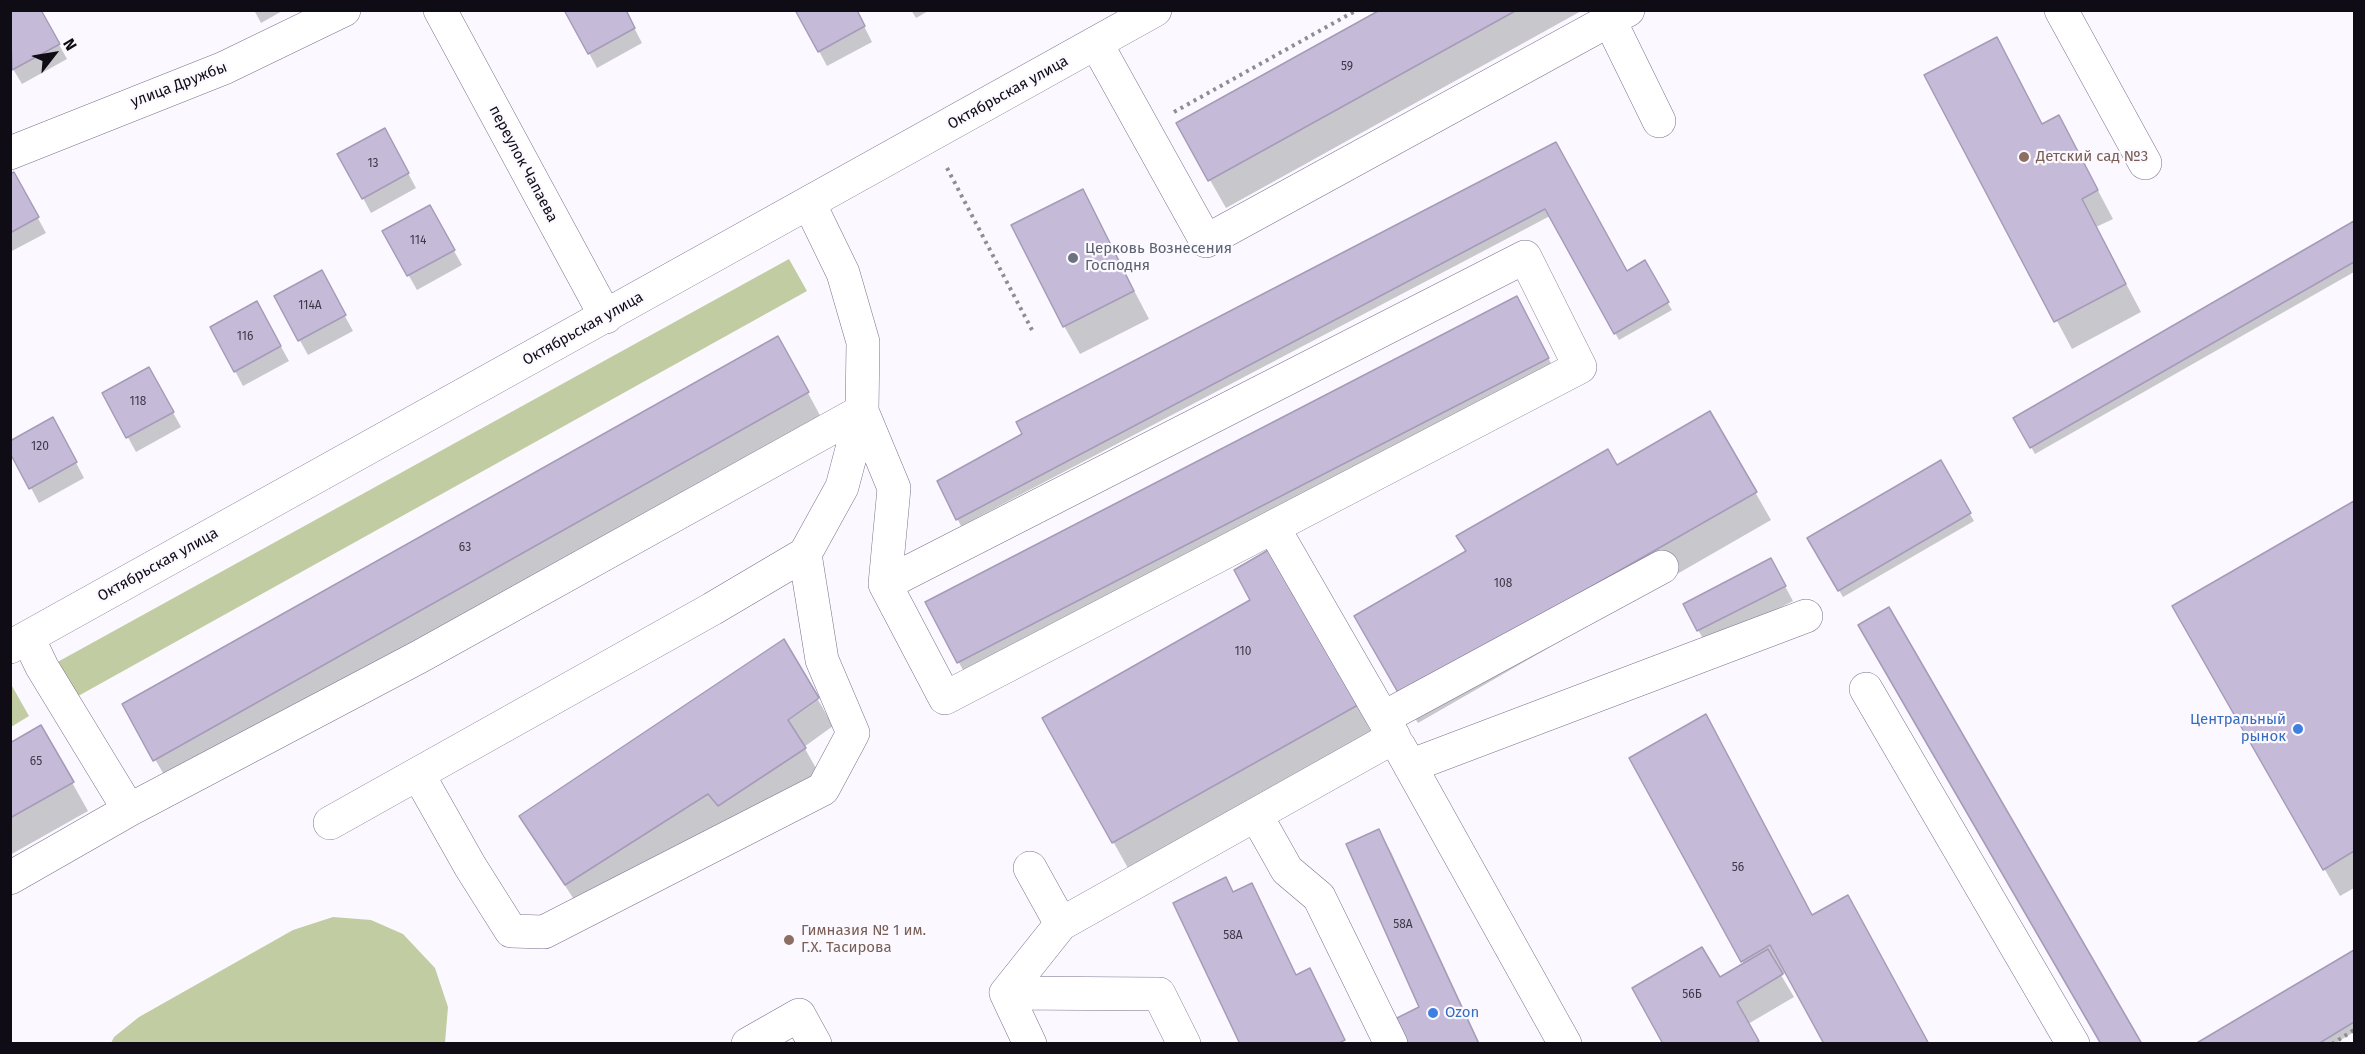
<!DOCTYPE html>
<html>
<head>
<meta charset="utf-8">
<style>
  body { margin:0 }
  #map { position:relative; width:2365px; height:1054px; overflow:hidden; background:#fbf9ff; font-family:"Fira Sans",sans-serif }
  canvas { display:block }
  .frame { position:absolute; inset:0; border:12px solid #100c16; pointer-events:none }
  .north { position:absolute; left:24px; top:24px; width:60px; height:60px; -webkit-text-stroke:4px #fbf9ff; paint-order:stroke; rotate:59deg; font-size:16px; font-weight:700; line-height:24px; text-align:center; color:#100c16 }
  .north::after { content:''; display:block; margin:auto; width:21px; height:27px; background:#100c16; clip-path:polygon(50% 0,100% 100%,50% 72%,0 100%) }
</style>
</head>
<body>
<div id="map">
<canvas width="2365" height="1054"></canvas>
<div class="frame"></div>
<div class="north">N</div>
</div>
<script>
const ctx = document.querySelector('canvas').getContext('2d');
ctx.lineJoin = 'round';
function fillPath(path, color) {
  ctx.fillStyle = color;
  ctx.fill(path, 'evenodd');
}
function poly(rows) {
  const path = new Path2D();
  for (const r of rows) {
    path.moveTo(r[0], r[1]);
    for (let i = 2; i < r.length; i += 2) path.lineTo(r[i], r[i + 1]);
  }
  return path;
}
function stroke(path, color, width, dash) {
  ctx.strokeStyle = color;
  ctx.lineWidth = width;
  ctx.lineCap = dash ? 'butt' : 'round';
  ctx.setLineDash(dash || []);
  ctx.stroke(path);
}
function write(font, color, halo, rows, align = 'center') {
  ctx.font = font + ' "Fira Sans",sans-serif';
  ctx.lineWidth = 4.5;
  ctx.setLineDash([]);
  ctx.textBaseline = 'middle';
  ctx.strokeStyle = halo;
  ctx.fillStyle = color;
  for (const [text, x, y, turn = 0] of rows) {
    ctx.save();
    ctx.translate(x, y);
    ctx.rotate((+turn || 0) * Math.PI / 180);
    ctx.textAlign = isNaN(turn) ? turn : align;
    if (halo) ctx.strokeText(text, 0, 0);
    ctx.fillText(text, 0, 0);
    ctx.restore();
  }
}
fillPath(poly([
  [789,259,807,291,71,700,52,665],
  [12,686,29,716,11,727,10,687],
  [333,917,371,920,403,934,435,968,448,1007,445,1043,111,1043,114,1037,139,1017,293,930]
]), '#c2cca2');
fillPath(poly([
  [40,10,67,59,22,84,10,64,10,14],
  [254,10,284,10,261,23],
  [625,10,642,43,597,68,589,53],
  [797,10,856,10,872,42,827,66],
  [911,10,930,10,916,18],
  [1384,10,1583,10,1226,208,1178,124],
  [2012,66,2043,125,2074,145,2113,219,2096,227,2141,312,2072,349,1926,76],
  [1556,144,1627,273,1644,262,1672,310,1619,340,1550,216,961,526,939,481],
  [393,145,416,188,371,213,363,198],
  [10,176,22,189,46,233,10,252],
  [1082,191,1149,319,1080,354,1064,326],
  [429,207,462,265,417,290,384,232],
  [2354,222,2354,272,2035,454,2015,419],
  [329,287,353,331,308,355,276,297],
  [1520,305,1552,365,963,670,927,603],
  [265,318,289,361,243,386,235,371],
  [793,365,823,421,171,787,124,705],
  [149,369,181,427,136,452,104,394],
  [1710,413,1771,520,1418,723,1356,616],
  [61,434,84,478,39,503,31,488],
  [1940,462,1974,521,1843,597,1809,539],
  [2354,503,2354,888,2340,896,2174,607],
  [1270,551,1372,733,1129,870,1044,718,1252,600],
  [1779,575,1793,601,1707,645,1698,630],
  [817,698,833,726,804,747,821,777,582,912,521,817],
  [41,727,88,811,10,855,10,744],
  [1722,744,1813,916,1787,972,1781,975,1794,997,1748,1024,1759,1044,1664,1044,1719,979,1744,965,1726,929],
  [1379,831,1391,852,1480,1044,1406,1044,1421,1008],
  [2354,952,2354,1032,2334,1044,2198,1044]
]), '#0003');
const building = poly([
  [14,10,41,10,60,44,12,70,10,12,14,10],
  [564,10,626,10,635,28,588,54,564,10],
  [795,10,857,10,865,26,818,52,795,10],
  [1380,10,1517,10,1208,181,1176,123,1380,10],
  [1997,37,2042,124,2059,115,2098,190,2082,199,2126,284,2054,322,1924,75,1997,37],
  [385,128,409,173,362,199,337,154,385,128],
  [1556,142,1627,271,1645,260,1669,302,1614,334,1545,209,956,520,937,481,1022,434,1016,422,1556,142],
  [14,172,39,217,10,233,10,174,14,172],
  [1083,189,1134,291,1063,327,1011,225,1083,189],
  [430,205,455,250,407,276,382,231,430,205],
  [2354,221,2354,262,2030,448,2013,418,2354,221],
  [322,270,346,315,298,341,274,296,322,270],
  [1517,296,1549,358,957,663,925,602,1517,296],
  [257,301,281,346,234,372,210,327,257,301],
  [778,336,809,392,153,761,122,704,778,336],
  [149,367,174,412,126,438,102,393,149,367],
  [1710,411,1757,492,1400,696,1354,616,1466,551,1456,536,1608,449,1617,465,1710,411],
  [53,417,77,462,29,489,10,453,10,441,53,417],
  [1941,460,1971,513,1838,591,1807,538,1941,460],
  [2354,501,2354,851,2323,870,2172,606,2354,501],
  [1270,549,1358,705,1112,843,1042,718,1250,600,1234,570,1270,549],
  [1771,558,1786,586,1697,631,1683,604,1771,558],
  [1889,607,2142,1044,2101,1044,1858,625,1889,607],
  [784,639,819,698,788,720,806,748,718,806,708,794,565,885,519,816,784,639],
  [1706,714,1812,915,1848,895,1929,1044,1824,1044,1770,945,1741,962,1629,758,1706,714],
  [41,725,74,782,10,818,10,743,41,725],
  [1379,829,1479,1044,1404,1044,1393,1020,1419,1007,1346,844,1379,829],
  [1226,877,1233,892,1252,883,1296,975,1310,968,1345,1040,1337,1044,1240,1044,1173,903,1226,877],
  [1702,947,1720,977,1768,949,1783,974,1737,1002,1759,1041,1754,1044,1663,1044,1632,988,1702,947],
  [2354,950,2354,1022,2318,1044,2195,1044,2354,950]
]);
fillPath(building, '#c5bbd9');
stroke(building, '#a59bb8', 1.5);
const minor = poly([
  [440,10,606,317],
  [2061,10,2145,163],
  [1610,21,1659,121],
  [1096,43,1206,241,1628,10],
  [10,153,224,68,344,10],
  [1525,257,1580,367,945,698,885,584,1525,257],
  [10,647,1155,10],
  [1866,689,2073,1044],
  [1383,718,1662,567],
  [1399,746,1565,1044],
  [1410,766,1806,616],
  [418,774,470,866,511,931,544,932,823,789,853,733,822,660,805,554,842,487,862,411,894,488,885,584],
  [129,810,419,657,862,411,863,342,843,273,809,203],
  [1256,815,1287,870,1319,897,1391,1044],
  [330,823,712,609,805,554],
  [1030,868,1061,924],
  [10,878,129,810,42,667,28,638],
  [1006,993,1159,994,1184,1044],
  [748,1044,799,1015,815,1044],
  [1030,1044,1006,993,1061,924,1394,737,1273,527]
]);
stroke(minor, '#7b718d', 34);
stroke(poly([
  [1174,112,1357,10],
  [947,168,1032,330],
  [2332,1044,2354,1030]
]), '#8f8c94', 4, [3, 4.5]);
stroke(minor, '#fff', 33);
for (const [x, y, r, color] of [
  [2024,157,6,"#8d6e63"],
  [1073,258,6,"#6b7280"],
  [2298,729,6,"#3f7fe0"],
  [789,940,6,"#8d6e63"],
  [1433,1013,6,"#3f7fe0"]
]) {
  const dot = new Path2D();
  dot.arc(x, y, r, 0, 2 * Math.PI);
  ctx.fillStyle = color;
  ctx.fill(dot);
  stroke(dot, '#fbf9ff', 2);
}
write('12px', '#3d3847', null, [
  ["59",1347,67],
  ["13",373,164],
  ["114",418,241],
  ["114А",310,306],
  ["116",245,337],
  ["118",138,402],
  ["120",40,447],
  ["63",465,548],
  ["108",1503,584],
  ["110",1243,652],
  ["65",36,762],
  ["56",1738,868],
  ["58А",1403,925],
  ["58А",1233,936],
  ["56Б",1692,995]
]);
write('15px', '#100c16', '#fbf9ff', [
  ["улица Дружбы",179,85,-21],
  ["Октябрьская улица",1008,93,-29],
  ["переулок Чапаева",523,164,62],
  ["Октябрьская улица",583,329,-29],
  ["Октябрьская улица",158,565,-29]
]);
write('15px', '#785e54', '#fbf9ff', [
  ["Детский сад №3",2036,157],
  ["Гимназия № 1 им.",801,931],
  ["Г.Х. Тасирова",801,948]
], 'left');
write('15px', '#5b616d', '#fbf9ff', [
  ["Церковь Вознесения",1085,249],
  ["Господня",1085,266]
], 'left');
write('15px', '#366cbe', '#fbf9ff', [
  ["Центральный",2286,720],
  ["рынок",2286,737],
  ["Ozon",1445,1013,"left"]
], 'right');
</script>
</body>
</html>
